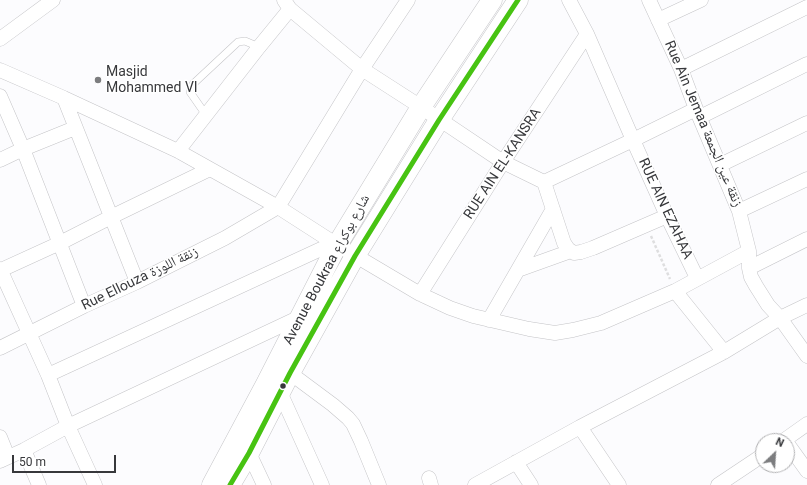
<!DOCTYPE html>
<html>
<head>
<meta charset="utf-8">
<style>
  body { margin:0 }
  #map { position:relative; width:807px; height:485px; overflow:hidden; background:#fcfcfe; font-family:Roboto,sans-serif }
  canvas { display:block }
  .north { position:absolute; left:755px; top:433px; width:40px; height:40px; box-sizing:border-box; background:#fff; border:1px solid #afafb1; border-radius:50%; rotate:25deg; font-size:11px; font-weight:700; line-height:16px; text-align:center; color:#37383b }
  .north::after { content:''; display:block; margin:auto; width:14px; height:18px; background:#7c7d7f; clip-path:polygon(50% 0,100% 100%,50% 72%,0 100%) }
  .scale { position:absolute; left:12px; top:455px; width:104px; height:18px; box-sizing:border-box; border:2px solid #37383b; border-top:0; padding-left:5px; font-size:12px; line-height:14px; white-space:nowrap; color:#37383b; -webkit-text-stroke:3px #fff; paint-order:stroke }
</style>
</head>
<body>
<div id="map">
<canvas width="807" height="485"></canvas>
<div class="north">N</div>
<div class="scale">50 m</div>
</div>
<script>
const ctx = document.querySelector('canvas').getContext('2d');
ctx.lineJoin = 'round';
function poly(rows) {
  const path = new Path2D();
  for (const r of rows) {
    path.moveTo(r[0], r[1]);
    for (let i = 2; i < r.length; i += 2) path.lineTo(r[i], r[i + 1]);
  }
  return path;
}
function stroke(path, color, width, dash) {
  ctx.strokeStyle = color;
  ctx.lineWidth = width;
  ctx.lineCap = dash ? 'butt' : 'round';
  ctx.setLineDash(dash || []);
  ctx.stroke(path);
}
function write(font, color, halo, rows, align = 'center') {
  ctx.font = font + ' Roboto,"Noto Naskh Arabic",sans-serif';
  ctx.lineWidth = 3;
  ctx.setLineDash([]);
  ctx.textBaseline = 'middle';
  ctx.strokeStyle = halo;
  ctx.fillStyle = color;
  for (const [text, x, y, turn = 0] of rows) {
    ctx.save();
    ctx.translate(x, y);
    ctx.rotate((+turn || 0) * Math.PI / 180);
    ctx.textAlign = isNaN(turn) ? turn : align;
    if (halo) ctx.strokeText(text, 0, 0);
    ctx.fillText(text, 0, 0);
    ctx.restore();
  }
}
const lane = poly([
  [206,115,190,92,193,84,238,42,245,41,259,47]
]);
const street = poly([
  [284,0,290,9,362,69,421,107,503,162,544,182,633,140,696,109],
  [569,0,587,34,633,140,667,216,697,278],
  [649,0,681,69,696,109,739,211,749,251,749,268,751,277,756,286,768,305,780,318,807,356],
  [658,20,701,0],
  [0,39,53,0],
  [681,69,807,7],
  [0,70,64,98,178,151,278,207,334,243,420,294,450,308,473,316,529,329,555,333,573,330,601,323,675,291,749,251],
  [0,96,23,149,84,306],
  [64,98,137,282],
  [700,117,807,64],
  [178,151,259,47,290,9],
  [0,160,23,149,75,128],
  [720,165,807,123],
  [544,182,564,243,568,249,574,253,581,252,593,248,667,216],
  [739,211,807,179],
  [749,268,807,239],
  [0,269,48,375,68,426,95,485],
  [1,270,60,243,111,217,210,169],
  [518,270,571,251],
  [675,291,724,352],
  [420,294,503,162,587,34],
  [489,320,553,209],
  [0,348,84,306,137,282,225,238,278,207,362,69,408,0],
  [290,373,333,405,348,418,353,424,361,441,379,485],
  [48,375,334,243],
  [280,392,322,485],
  [580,427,619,485],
  [0,437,8,457],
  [783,441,807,424],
  [787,443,807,471],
  [24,450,39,485],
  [249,453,264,485],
  [0,461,24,450,68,426,302,316],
  [516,462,531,485],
  [429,478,431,485],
  [475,485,580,427,724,352,780,318,807,305],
  [718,485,763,455]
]);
const secondary = poly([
  [212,485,266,384,337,245,421,107,492,0],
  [230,485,249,453,290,373,355,256,439,120,518,0]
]);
stroke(lane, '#c4c4c7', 8);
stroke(street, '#c4c4c7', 15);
stroke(secondary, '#c4c4c7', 21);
stroke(poly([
  [651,236,670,279]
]), '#dededf', 2.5, [3, 2]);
stroke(lane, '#fff', 7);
stroke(street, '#fff', 14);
stroke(secondary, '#fff', 20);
stroke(poly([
  [230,485,249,453,290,373,355,256,439,120,518,0]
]), '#47c312', 5);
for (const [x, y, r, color] of [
  [98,80,4,"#7c7d7f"],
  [283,386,3.5,"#37383b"]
]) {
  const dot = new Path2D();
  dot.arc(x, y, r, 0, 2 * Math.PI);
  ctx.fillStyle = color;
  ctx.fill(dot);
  stroke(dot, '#fff', 1.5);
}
write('14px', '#37383b', '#fff', [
  ["Masjid",106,72],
  ["Mohammed VI",106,88]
], 'left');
write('14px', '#37383b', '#fff', [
  ["Rue Ain Jemaa زنقة عين الجمعة",703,124,67],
  ["RUE AIN EL-KANSRA",503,164,-57],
  ["RUE AIN EZAHAA",665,209,65],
  ["Avenue Boukraa شارع بوكراع",327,270,-62],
  ["Rue Ellouza زنقة اللوزة",140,279,-26]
]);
</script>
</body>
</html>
